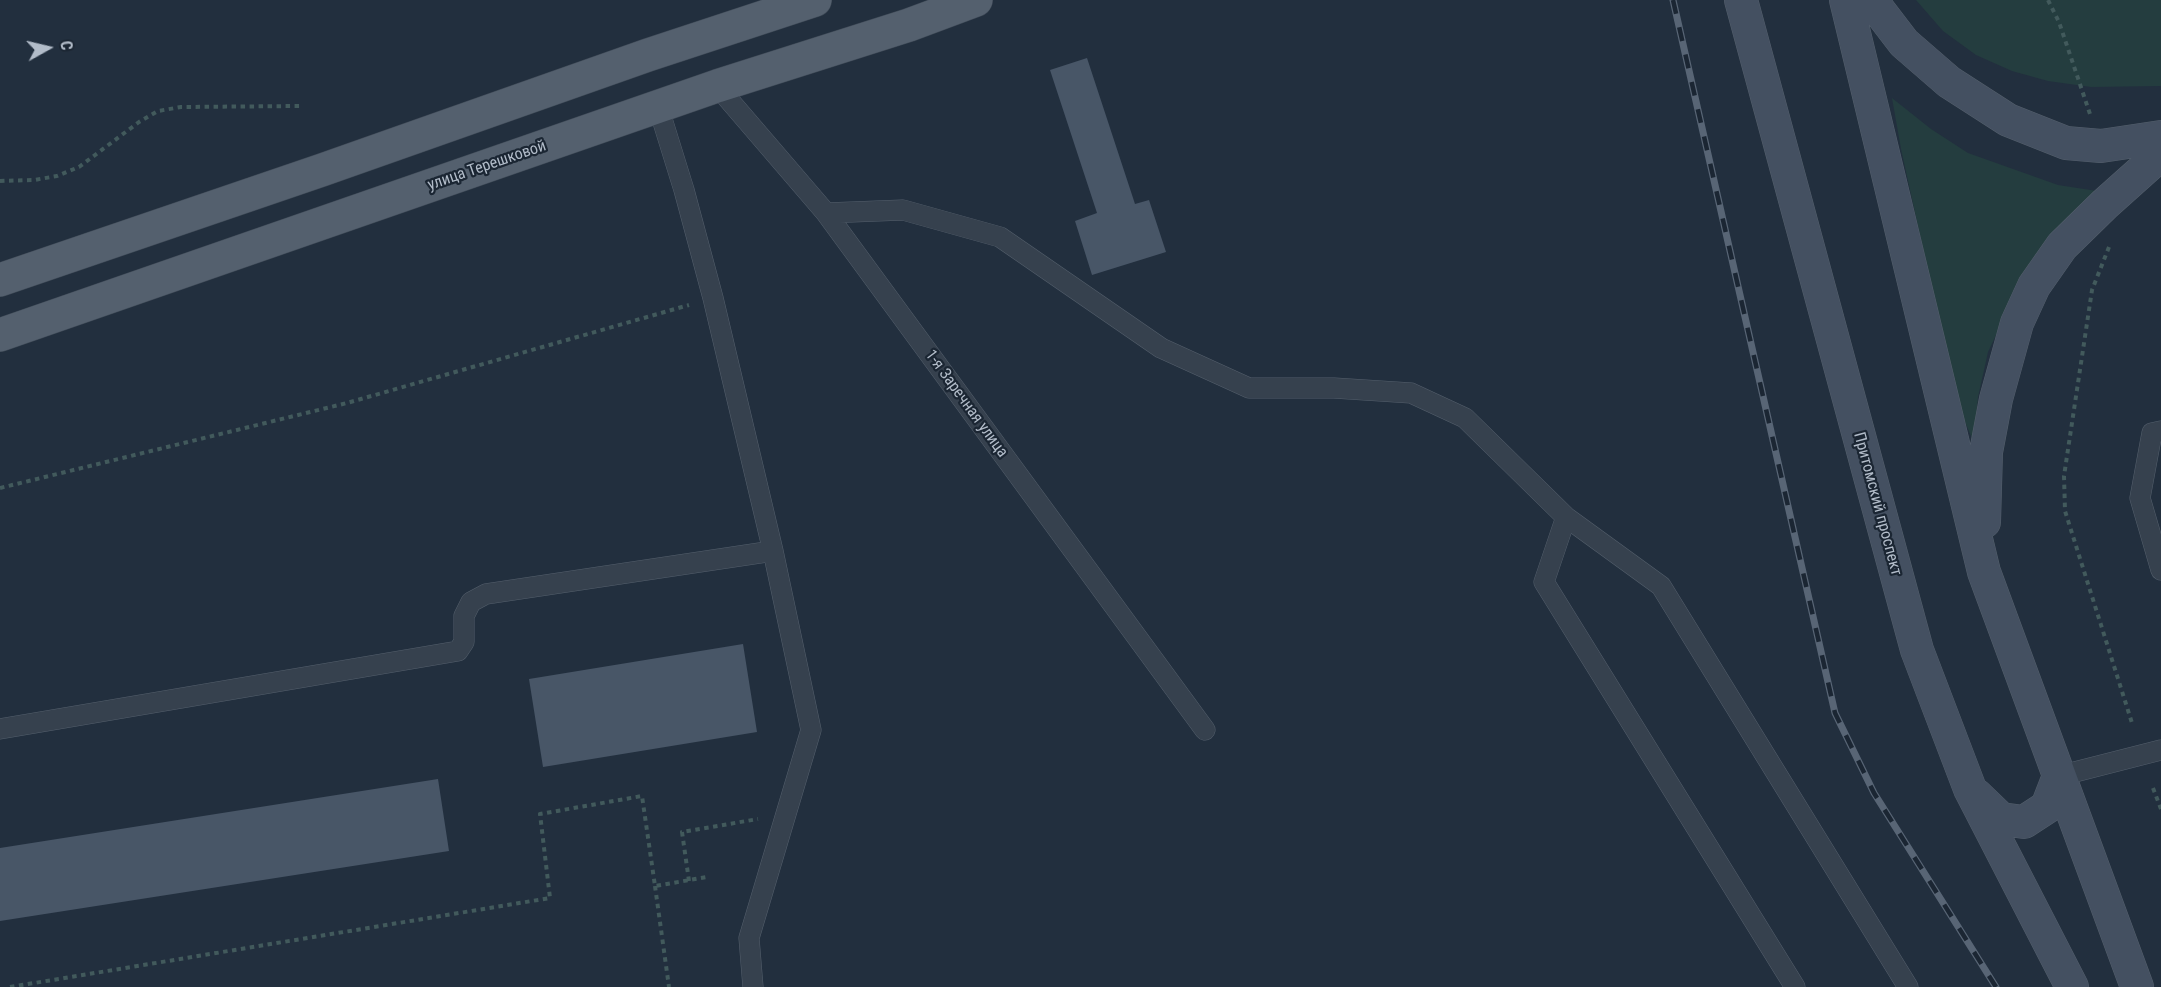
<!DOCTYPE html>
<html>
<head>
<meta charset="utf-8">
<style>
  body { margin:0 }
  #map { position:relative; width:2161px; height:987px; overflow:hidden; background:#222f3e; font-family:"Roboto Condensed",sans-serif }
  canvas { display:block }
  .north { position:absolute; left:18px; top:18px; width:60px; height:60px; -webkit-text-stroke:4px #1b2633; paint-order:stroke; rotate:82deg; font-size:16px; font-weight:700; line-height:24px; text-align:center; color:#b2bcc9 }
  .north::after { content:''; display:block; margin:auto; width:21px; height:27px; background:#b2bcc9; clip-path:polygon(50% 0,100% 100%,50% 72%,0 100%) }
</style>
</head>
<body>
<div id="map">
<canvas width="2161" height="987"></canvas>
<div class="north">С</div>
</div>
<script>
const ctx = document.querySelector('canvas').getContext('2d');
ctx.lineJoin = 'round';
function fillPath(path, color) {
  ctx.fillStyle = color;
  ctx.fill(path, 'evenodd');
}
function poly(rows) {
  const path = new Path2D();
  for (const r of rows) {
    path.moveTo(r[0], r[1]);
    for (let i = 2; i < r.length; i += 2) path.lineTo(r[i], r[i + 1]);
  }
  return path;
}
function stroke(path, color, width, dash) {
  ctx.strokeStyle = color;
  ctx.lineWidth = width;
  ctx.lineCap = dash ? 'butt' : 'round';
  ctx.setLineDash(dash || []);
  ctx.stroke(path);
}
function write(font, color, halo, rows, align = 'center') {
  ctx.font = font + ' "Roboto Condensed",sans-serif';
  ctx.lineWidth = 4.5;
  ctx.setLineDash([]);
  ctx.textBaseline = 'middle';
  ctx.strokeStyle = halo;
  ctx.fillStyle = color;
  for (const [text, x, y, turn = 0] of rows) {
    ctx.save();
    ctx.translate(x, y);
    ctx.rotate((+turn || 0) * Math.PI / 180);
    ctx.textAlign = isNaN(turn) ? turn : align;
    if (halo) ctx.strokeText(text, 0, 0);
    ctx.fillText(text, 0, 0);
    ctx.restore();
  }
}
fillPath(poly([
  [1916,0,2161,0,2161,86,2091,87,2048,81,2012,71,1976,55,1943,31],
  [1892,98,1931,129,1968,153,2058,185,2097,191,2006,314,1988,352,1978,397,1974,443,1957,403,1901,149]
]), '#243d3f');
fillPath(poly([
  [1087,58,1135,204,1149,200,1166,252,1092,275,1075,221,1097,213,1050,70],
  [743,644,757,732,543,767,529,679],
  [438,779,449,851,0,921,0,848]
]), '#485667');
const service = poly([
  [717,86,826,213,1205,730],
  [658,106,684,190,713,298,773,551,811,730,749,938,753,987],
  [826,213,903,210,1000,237,1161,348,1249,388,1334,388,1411,393,1465,418,1566,517,1661,586,1908,987],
  [2161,431,2152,433,2140,498,2161,570],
  [1566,517,1544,582,1795,987],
  [0,729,458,651,464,642,464,616,471,602,486,594,773,551],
  [2059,776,2161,750]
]);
const secondary = poly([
  [1741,0,1917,650,1970,789,2072,987],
  [1846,0,1984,572,2137,987],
  [1871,0,1904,43,1949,82,2008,120,2066,143,2101,146,2161,137],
  [1984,522,1986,452,1996,399,2017,323,2034,286,2062,246,2105,204,2161,154],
  [1976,795,2001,819,2024,822,2047,807,2059,776]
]);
const primary = poly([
  [0,280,322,170,648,55,815,0],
  [0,335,717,86,909,25,976,0]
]);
stroke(service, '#545f6c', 21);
stroke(secondary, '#545f6c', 34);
stroke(primary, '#3f4a57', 34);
stroke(poly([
  [2048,0,2059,22,2090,114],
  [0,181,34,180,57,176,79,167,139,122,158,111,181,107,300,106],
  [2109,247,2092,290,2064,476,2065,511,2132,723],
  [0,488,347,403,689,305],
  [2153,788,2161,809],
  [689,881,682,832,758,819],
  [655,886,669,987],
  [10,987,550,898,540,814,642,796,655,886,707,877]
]), '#425a5c', 4, [4.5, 4.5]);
stroke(service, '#36414e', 20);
stroke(secondary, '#445061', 33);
stroke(primary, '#54606e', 33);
const rail = poly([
  [1673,0,1835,713,1874,793,1996,987]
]);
stroke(rail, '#586575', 7);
stroke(rail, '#1b2633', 4.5, [14]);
write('16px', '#b2bcc9', '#1b2633', [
  ["улица Терешковой",487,166,-19],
  ["1-я Заречная улица",966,404,54],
  ["Притомский проспект",1877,504,75]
]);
</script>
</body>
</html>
